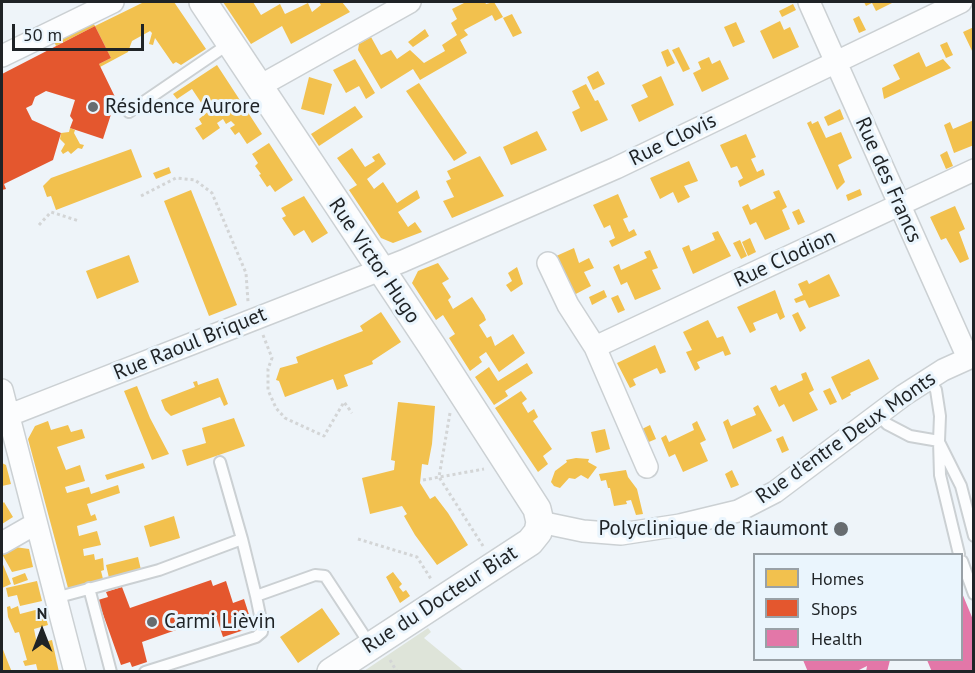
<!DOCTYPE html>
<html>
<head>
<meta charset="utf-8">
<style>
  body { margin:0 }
  #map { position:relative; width:975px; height:673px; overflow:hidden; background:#eef4f9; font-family:"PT Sans",sans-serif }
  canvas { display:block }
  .frame { position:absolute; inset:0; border:3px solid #1f2326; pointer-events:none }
  .legend { position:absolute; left:753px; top:553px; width:210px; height:108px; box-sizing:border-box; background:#eaf5fd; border:2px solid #99a1a7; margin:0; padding:8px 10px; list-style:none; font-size:18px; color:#1f2326 }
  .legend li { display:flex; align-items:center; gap:12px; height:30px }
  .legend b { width:30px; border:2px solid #99a1a7 }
  .north { position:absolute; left:12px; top:601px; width:60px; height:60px; -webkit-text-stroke:4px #eaf5fd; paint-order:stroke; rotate:0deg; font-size:16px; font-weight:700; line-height:24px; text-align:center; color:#1f2326 }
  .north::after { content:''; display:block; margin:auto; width:21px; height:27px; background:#1f2326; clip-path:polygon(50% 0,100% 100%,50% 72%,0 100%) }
  .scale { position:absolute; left:12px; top:24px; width:132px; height:27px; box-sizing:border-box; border:3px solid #1f2326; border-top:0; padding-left:8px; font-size:18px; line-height:21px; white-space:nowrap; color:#1f2326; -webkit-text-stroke:4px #eaf5fd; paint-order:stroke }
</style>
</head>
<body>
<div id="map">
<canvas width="975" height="673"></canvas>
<div class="frame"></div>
<ul class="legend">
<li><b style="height:16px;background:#f2c14e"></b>Homes</li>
<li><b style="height:16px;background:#e4572e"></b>Shops</li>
<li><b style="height:16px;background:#e377a8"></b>Health</li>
</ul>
<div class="north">N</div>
<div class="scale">50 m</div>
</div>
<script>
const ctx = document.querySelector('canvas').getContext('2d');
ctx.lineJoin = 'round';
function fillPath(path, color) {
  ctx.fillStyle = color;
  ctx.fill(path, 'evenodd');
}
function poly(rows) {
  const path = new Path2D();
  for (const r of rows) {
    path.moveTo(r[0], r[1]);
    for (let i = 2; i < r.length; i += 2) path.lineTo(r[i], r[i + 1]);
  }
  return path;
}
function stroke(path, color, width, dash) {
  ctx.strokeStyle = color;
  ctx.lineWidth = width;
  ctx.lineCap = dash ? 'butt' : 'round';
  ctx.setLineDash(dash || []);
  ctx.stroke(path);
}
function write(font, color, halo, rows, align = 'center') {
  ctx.font = font + ' "PT Sans",sans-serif';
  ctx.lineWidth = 6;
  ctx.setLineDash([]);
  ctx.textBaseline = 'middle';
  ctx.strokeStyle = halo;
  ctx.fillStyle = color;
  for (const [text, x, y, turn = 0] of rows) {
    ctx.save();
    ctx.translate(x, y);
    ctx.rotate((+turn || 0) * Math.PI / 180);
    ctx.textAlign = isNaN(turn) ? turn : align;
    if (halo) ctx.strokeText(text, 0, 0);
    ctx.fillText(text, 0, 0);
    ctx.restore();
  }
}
fillPath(poly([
  [428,628,431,632,424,638,464,671,364,671]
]), '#dee4d9');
fillPath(poly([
  [144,2,174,2,206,49,181,65,176,62,173,64,155,38,153,45,149,44,152,33,150,31,132,41,128,52,100,67,99,64,111,58,95,26,56,46,53,39,91,19,95,26],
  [223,2,253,2,261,15,280,4,285,14,308,3,312,12,321,5,319,2,342,2,350,12,291,44,282,26,251,44],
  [466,2,485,2,486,4,494,2,503,17,495,21,492,15,464,30,468,35,460,40,467,53,420,80,413,69,381,89,358,50,359,44,371,37,381,55,391,50,397,59,410,50,424,63,445,51,442,45,457,35,451,23,457,19,452,9],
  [864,2,894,2,876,11,872,3,866,6],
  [793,4,796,10,782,17,779,11],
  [512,14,522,33,513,37,503,18],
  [859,16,866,30,859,33,853,19],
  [780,21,784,30,790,27,799,47,773,59,760,31],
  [736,22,745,42,733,47,724,27],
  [974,27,974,55,963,32],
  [425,29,429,36,413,47,408,42],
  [947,42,953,55,946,58,940,45],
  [679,47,690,69,683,72,672,50],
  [668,49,675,63,667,67,661,52],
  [919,52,926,67,943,59,951,68,884,99,882,88,900,79,893,65],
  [709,57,712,64,720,60,729,79,702,92,693,73,701,69,698,62],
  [355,59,375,93,366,99,359,86,346,93,333,70],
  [217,65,262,134,247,144,239,132,235,135,230,128,235,125,231,121,226,124,223,119,217,123,220,128,203,140,195,128,202,124,199,119,215,106,211,102,204,107,192,89,177,99,173,94],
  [598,71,605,84,593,90,587,77],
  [661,76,674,105,639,122,631,105,648,97,642,85],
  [309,77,332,84,324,115,301,109],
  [419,83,467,153,454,161,406,91],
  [586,84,595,101,598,100,608,120,581,132,572,112,580,108,572,91],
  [355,106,363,117,319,146,311,134],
  [840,109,844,119,828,126,824,117],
  [974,120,974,145,954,153,944,125,950,122,953,129],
  [811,121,812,124,818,121,826,138,841,132,852,158,838,165,845,182,837,190,807,123],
  [70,128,75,130,74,133,80,144,84,145,82,149,78,148,71,154,68,151,63,154,61,151,65,144,60,139,61,133,69,132],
  [537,131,547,150,511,165,503,147],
  [746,134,756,157,751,159,757,172,763,169,765,175,740,187,738,181,743,178,737,166,731,168,720,145],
  [269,143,293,180,275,192,270,185,267,187,259,175,261,174,255,166,258,163,252,154],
  [352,148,365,167,375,161,372,157,379,153,386,164,367,179,374,189,383,182,397,203,417,190,420,198,398,212,408,227,415,222,422,232,393,243,381,238,349,190,357,185,337,158],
  [131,149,142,177,56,210,51,196,47,197,43,186,51,178],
  [947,151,953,166,946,169,940,155],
  [480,156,504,196,452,218,443,201,454,197,446,181,451,179,447,171],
  [689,161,698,181,684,186,690,197,678,203,673,192,660,199,650,178],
  [169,167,171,173,156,179,153,173],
  [860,189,862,195,848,201,846,195],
  [191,190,237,305,209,316,164,201],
  [779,190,787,207,782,210,790,229,765,240,756,222,750,225,742,207,748,204,751,210,763,204,776,198,773,192],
  [618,194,628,217,623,219,629,232,634,229,637,235,612,247,609,241,615,238,610,225,604,228,593,205],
  [304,196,328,233,312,243,304,230,294,236,282,218,286,216,281,208],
  [955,206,965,229,959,232,969,259,960,263,946,238,941,240,930,217],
  [799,209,805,222,798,225,792,212],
  [718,231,731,256,693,274,682,248,689,245,691,251,715,240,712,233],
  [750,238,756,252,748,256,742,242],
  [740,240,747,256,741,259,733,243],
  [574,248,579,263,589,258,594,268,584,272,591,286,572,296,554,257],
  [650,250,658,268,652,270,661,289,635,300,627,282,621,285,613,267,619,264,621,270,647,258,644,252],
  [129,255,139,282,97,299,86,271],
  [438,263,449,279,442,283,451,297,448,300,453,309,472,297,484,315,486,320,479,325,487,338,491,336,495,346,513,334,525,353,499,372,486,352,479,357,482,362,470,371,449,338,455,334,443,315,436,320,412,283,418,271],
  [517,267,523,284,511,292,506,285,512,281,508,273],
  [829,274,840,296,809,308,805,300,796,303,794,299,803,295,798,284,807,280,809,284],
  [604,290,607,297,592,305,589,297],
  [775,290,785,317,780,320,777,313,753,323,756,330,750,333,737,307],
  [618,295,625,310,618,313,611,298],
  [381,312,401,342,372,361,373,364,344,375,348,386,337,390,333,379,285,397,279,381,276,380,280,368,298,363,296,357,363,331,360,326],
  [798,312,806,328,800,332,792,315],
  [708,320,717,338,723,336,731,354,725,356,723,351,697,362,700,368,695,371,686,352,692,350,683,332],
  [655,345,666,372,660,374,657,368,633,379,636,385,630,388,617,363],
  [869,359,879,379,850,393,851,395,842,400,831,377],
  [527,363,533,373,505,391,508,396,494,405,475,377,489,367,498,381],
  [806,372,814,390,809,393,818,410,793,422,784,404,779,407,770,388,776,385,779,391,803,380,801,374],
  [218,378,228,404,224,406,220,397,171,416,165,410,161,400,195,387,193,382,197,381,198,385],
  [137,386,150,418,169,454,152,460,124,391],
  [830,388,837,402,830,405,823,391],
  [521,391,527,399,522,403,528,413,534,409,538,417,533,421,552,449,543,456,548,464,538,472,495,408],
  [398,402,435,406,432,444,428,465,422,464,420,483,430,499,435,496,448,513,468,545,437,565,415,535,404,516,407,514,402,506,370,514,362,478,394,470,395,461,391,460],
  [758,405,772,431,733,449,723,422,728,419,731,426,744,420,756,415,753,408],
  [234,418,245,446,187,466,182,450,206,443,202,428],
  [48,421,51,430,68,425,71,432,82,429,85,438,57,447,66,470,80,465,85,481,65,487,67,493,89,487,91,494,118,485,120,493,87,504,91,516,95,514,97,520,77,526,79,536,97,531,101,545,83,549,84,556,94,554,95,560,103,558,104,570,101,571,103,579,68,588,28,439,35,426],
  [697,421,706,440,700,443,708,461,683,472,675,454,669,457,661,438,666,435,669,442,694,430,692,424],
  [650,425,656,439,644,444,638,431],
  [605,429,610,449,596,453,591,432],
  [783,436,789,450,782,453,776,439],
  [576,458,589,459,588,462,597,467,588,479,581,475,575,479,569,478,560,488,554,486,551,482,555,471,567,462,566,460],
  [2,463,6,465,11,484,2,486],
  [143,463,145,468,107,480,105,475],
  [626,470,628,477,637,489,643,514,636,515,631,500,626,501,627,504,614,506,610,488,608,488,606,480,601,481,599,474],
  [732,470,739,485,731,488,725,474],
  [4,502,13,517,2,524,2,504],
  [174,516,180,538,150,547,144,526],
  [15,547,29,549,33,567,12,572,2,554],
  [138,557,141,570,109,578,106,565],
  [2,562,11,584,2,588],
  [393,572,402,584,399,587,403,592,406,590,410,596,400,603,386,577],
  [25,573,28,580,14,585,12,578],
  [37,581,42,601,20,606,17,595,8,597,6,588],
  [10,606,11,609,18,606,20,614,43,608,48,625,34,629,37,644,52,640,59,672,38,672,36,664,25,666,23,661,27,660,19,632,15,633,8,617,7,607],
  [322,608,340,634,298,663,280,637],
  [2,647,9,665,12,672,2,672]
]), '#f2c14e');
fillPath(poly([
  [95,26,111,58,99,64,116,99,103,139,70,128,73,120,70,116,75,100,46,91,35,97,32,105,26,108,32,120,61,133,53,160,4,184,6,189,2,190,2,74],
  [211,580,213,586,226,581,233,603,244,599,253,627,223,637,216,616,142,642,147,662,132,667,130,662,121,665,98,600,108,597,106,592,122,587,130,608]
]), '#e4572e');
fillPath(poly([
  [962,593,974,622,974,672,932,672,927,660,962,660],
  [803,660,890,660,887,672,866,672,867,666,855,672,808,672]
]), '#e377a8');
const service = poly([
  [129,112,230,43],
  [878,414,887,424,910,436,939,441,940,416,936,390,929,379],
  [939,441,940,475,959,554],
  [940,444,961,486,974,536],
  [242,539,256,596],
  [962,561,974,594],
  [89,588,111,672],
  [55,598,159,570,242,539,220,462],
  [145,672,256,637,262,632,262,625,256,596,315,575,325,576,371,646]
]);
const minor = poly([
  [809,2,968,358],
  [2,56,113,2],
  [258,87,410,2],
  [548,263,568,305,595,347,647,467],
  [595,347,974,170],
  [2,390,75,672],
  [2,418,403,261,616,168,961,2],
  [540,522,583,531,621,534,680,525,738,511,775,492,904,395,943,370,974,356],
  [2,543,35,524]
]);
const tertiary = poly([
  [203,2,432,346,537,509,540,522,538,532,530,542,331,672]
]);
stroke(service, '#cbd0d3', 14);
stroke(minor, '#cbd0d3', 24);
stroke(tertiary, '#cbd0d3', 30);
stroke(poly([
  [141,196,176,178,195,180,212,193,246,273,248,302],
  [39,225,51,212,79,221],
  [263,335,272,358,268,369,268,390,276,408,285,418,324,436,344,402,352,413],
  [450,413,439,477,483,546],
  [423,480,484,469],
  [358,539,417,557,431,579],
  [390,660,397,672]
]), '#d3d5d6', 3, [3, 3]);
stroke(service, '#fcfdfe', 10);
stroke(minor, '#fcfdfe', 21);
stroke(tertiary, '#fcfdfe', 27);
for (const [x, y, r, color] of [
  [93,107,6,"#676c70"],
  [841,529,8,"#676c70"],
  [152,622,6,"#676c70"]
]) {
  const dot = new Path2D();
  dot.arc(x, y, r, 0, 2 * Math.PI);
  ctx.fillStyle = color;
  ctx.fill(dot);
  stroke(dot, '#eaf5fd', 2);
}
write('21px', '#1f2326', '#eaf5fd', [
  ["Résidence Aurore",105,107],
  ["Polyclinique de Riaumont",828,529,"right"],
  ["Carmi Lièvin",164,622]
], 'left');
write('21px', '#1f2326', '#eaf5fd', [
  ["Rue Clovis",673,140,-26],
  ["Rue des Francs",888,180,66],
  ["Rue Clodion",785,259,-25],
  ["Rue Victor Hugo",374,261,56],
  ["Rue Raoul Briquet",190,344,-22],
  ["Rue d'entre Deux Monts",846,438,-35],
  ["Rue du Docteur Biat",440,600,-33]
]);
</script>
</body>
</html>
